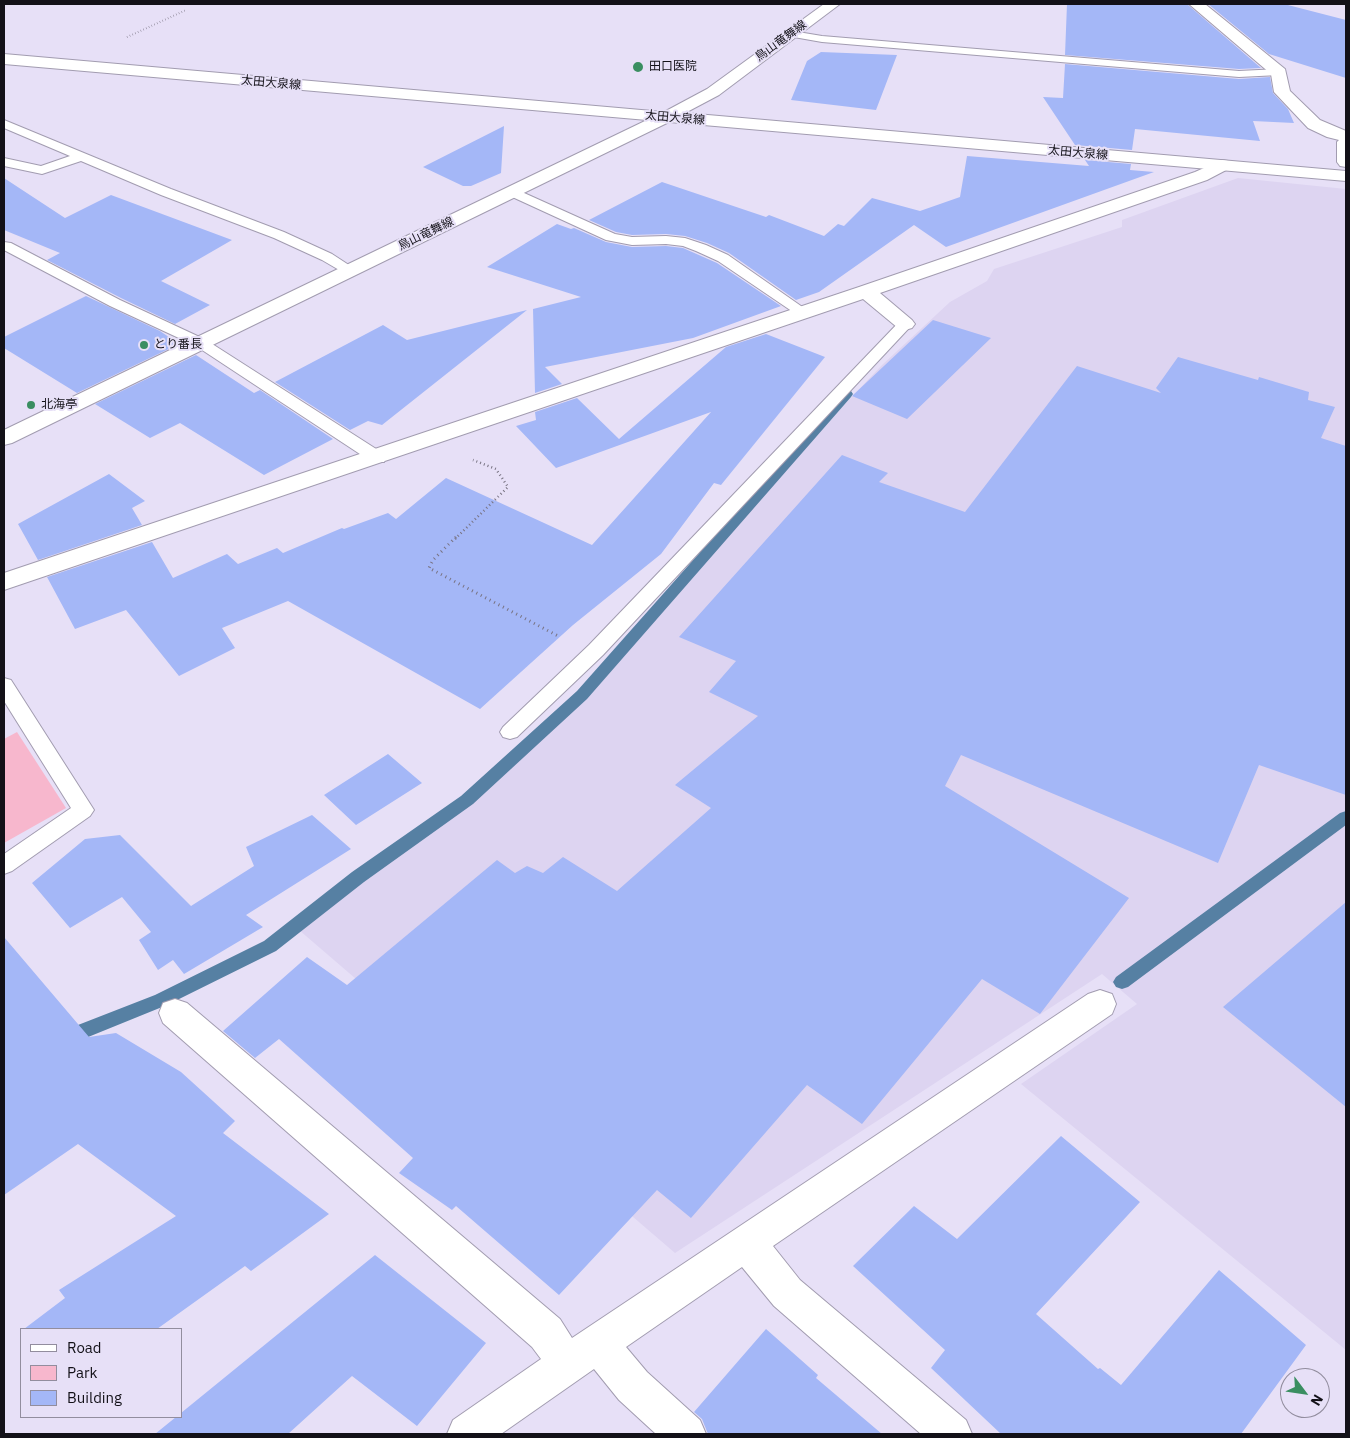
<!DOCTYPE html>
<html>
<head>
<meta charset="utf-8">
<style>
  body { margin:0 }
  #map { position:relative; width:1350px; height:1438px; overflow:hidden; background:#e7e0f7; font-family:"IBM Plex Sans",sans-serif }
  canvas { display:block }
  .frame { position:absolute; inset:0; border:5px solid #131118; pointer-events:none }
  .legend { position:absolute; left:20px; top:1328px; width:162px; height:90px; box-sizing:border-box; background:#e7e0f7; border:1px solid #928d9e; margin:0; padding:6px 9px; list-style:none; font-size:15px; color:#131118 }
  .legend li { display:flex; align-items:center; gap:10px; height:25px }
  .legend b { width:25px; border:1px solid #928d9e }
  .north { position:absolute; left:1280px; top:1368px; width:50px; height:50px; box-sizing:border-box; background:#e7e0f7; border:1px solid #928d9e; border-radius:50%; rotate:121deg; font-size:14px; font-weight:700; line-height:20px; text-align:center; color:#131118 }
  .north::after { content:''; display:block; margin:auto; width:18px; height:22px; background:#3a8e61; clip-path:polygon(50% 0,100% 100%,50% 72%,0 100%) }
</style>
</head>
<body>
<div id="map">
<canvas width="1350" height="1438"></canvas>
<div class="frame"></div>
<ul class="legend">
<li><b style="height:6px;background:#fff"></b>Road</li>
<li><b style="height:14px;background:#f7b7cd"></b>Park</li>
<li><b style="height:14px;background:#a4b7f7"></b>Building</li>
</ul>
<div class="north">N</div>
</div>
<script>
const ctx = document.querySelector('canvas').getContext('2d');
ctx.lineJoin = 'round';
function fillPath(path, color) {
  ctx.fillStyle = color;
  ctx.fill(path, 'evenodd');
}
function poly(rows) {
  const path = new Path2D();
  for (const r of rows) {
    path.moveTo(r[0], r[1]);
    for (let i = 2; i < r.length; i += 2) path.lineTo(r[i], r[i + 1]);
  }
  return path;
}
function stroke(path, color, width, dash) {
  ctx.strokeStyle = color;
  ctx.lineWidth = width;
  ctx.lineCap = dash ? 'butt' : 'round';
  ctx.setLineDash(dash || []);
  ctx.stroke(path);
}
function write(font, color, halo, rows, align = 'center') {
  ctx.font = font + ' "IBM Plex Sans","Noto Sans JP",sans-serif';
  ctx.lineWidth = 4;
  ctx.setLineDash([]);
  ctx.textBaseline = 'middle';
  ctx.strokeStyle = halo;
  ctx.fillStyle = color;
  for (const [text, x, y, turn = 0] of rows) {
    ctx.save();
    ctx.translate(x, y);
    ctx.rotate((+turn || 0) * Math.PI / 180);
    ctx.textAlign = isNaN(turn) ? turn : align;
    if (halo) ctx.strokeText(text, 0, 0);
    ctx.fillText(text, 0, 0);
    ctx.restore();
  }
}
fillPath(poly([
  [1238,178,1346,189,1346,1350,1021,1084,1137,1004,1102,974,675,1253,299,930,418,840,459,813,602,681,804,447,882,365,950,302,987,281,994,269,1122,227,1122,220]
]), '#ddd4f1');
fillPath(poly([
  [17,732,66,808,4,843,4,739]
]), '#f7b7cd');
fillPath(poly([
  [847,390,851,391,853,394,851,397,587,699,473,804,364,882,276,951,167,1005,66,1046,60,1044,57,1038,60,1032,155,995,264,941,352,872,461,796,577,691,843,391,847,390],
  [1346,811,1346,825,1128,987,1122,989,1116,987,1113,982,1116,977,1340,813,1346,811]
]), '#5680a3');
fillPath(poly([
  [1067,4,1187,4,1261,68,1239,69,1065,55],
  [1208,4,1284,4,1346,20,1346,78,1269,54],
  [821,52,897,55,876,110,791,100,807,61],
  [1065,64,1239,79,1270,77,1273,93,1288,109,1294,123,1253,121,1260,141,1135,129,1132,150,1075,145,1043,97,1063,98],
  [504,126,501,173,471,186,463,186,423,167],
  [967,156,1089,166,1085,160,1131,164,1130,170,1154,172,946,247,914,225,819,292,796,300,729,253,707,243,685,236,666,234,632,235,616,232,589,220,662,182,766,217,769,215,824,236,838,224,844,226,872,198,920,211,960,197],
  [4,178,65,218,111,195,232,240,161,281,210,305,175,324,121,298,47,260,60,253,4,230],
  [557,224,571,229,574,228,606,242,632,247,666,246,683,248,717,263,781,306,693,338,545,367,562,384,535,393,533,309,581,297,487,267],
  [86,296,160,331,179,344,77,393,4,348,4,337],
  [527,310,382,425,368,421,350,430,275,382,383,325,407,340],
  [933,320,991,338,907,419,852,396],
  [766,334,825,357,721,485,714,483,661,554,573,625,480,709,288,601,222,628,235,648,179,676,126,610,75,629,47,577,152,542,173,578,227,554,238,564,277,548,283,553,342,528,344,529,388,513,396,519,446,478,592,545,711,412,556,468,516,426,536,420,535,412,577,398,619,439,726,347],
  [196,355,254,393,260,390,333,439,264,475,180,423,150,438,95,404],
  [1178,357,1258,380,1259,377,1309,392,1308,400,1335,407,1321,438,1346,446,1346,795,1259,765,1218,863,961,755,945,786,1129,898,1040,1014,982,979,862,1124,807,1085,691,1218,657,1190,559,1295,456,1206,452,1210,399,1173,413,1158,279,1039,255,1058,223,1031,307,957,347,985,497,860,515,873,527,866,543,873,563,857,617,891,711,808,675,785,758,716,709,692,736,661,679,637,842,455,888,473,879,482,965,512,1077,366,1161,393,1156,388],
  [109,474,145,501,132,508,142,525,38,560,18,524],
  [388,754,422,783,356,825,324,795],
  [312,815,351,849,246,915,263,927,184,974,173,960,158,970,139,940,151,932,122,897,70,928,32,883,85,839,120,835,191,906,254,866,246,847],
  [1346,902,1346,1107,1223,1007],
  [4,937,89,1037,116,1033,181,1072,235,1121,223,1133,329,1214,251,1271,245,1266,157,1329,24,1329,65,1298,59,1290,176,1216,78,1144,4,1195],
  [1061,1136,1140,1202,1036,1314,1098,1369,1100,1368,1121,1385,1219,1270,1306,1345,1241,1434,1001,1434,931,1368,945,1350,853,1266,914,1206,957,1239],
  [375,1255,486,1343,417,1426,352,1376,288,1434,155,1434,176,1417,181,1417,181,1413],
  [766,1329,818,1375,816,1378,882,1434,708,1434,702,1419,694,1412]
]), '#a4b7f7');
const service = poly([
  [792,31,822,36,1239,71,1279,69,1285,72,1279,75,1239,77,822,42,788,36,787,34,788,32,792,31],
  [4,120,171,189,284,232,332,254,358,271,356,274,351,275,346,274,322,260,274,238,161,195,81,161,42,174,4,166,4,158,41,166,70,156,4,128,4,120],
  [513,188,615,234,632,237,666,236,685,238,706,245,728,255,811,313,809,316,799,316,718,261,696,251,683,246,666,244,632,245,606,240,508,195,506,192,508,189,513,188],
  [4,242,11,243,120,300,206,340,384,454,386,458,384,462,372,462,196,346,110,306,4,250,4,242],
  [905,320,910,321,912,324,910,327,603,655,517,737,510,739,503,737,500,732,503,727,589,645,900,321,905,320],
  [4,678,11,680,94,810,90,816,12,871,4,874,4,854,71,808,4,701,4,678]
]);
const minor = poly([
  [1189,4,1205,4,1285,69,1290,91,1320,120,1346,131,1346,167,1340,166,1337,162,1337,142,1339,140,1327,137,1308,128,1274,92,1271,74,1189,4],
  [1222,160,1228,161,1231,165,1228,169,1207,180,880,293,912,320,915,324,912,328,905,330,898,328,863,299,4,590,4,573,859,287,1195,172,1222,160],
  [1100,990,1112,994,1116,1004,1112,1014,773,1246,800,1280,966,1420,972,1434,921,1434,774,1306,742,1267,626,1347,647,1372,700,1420,706,1434,656,1434,619,1400,594,1369,501,1434,447,1434,453,1420,541,1359,532,1347,163,1023,159,1013,163,1003,175,999,187,1003,560,1319,572,1338,1088,994,1100,990]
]);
const secondary = poly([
  [824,4,840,4,719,95,685,113,1346,171,1346,181,669,122,12,443,4,445,4,430,647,120,4,64,4,54,664,112,707,89,824,4]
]);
stroke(service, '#a29cb0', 2);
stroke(minor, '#a29cb0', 2);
stroke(secondary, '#a29cb0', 2);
stroke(poly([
  [127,37,186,10]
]), '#787382', 2, [0.5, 2.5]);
stroke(poly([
  [455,539,508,487,496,469,473,460]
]), '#787382', 2.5, [1, 3]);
stroke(poly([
  [456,537,433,560,429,568,560,637]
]), '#787382', 3, [1, 4]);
fillPath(service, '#fff');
fillPath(minor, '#fff');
fillPath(secondary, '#fff');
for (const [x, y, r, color] of [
  [638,67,6,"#3a8e61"],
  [144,345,5,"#3a8e61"],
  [31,405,5,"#3a8e61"]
]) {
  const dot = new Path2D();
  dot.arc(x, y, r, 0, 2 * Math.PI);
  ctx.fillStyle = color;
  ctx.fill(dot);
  stroke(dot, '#e7e0f7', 2);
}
write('12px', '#131118', '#e7e0f7', [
  ["鳥山竜舞線",781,41,-36],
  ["太田大泉線",271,83,5],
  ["太田大泉線",675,118,5],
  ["太田大泉線",1078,153,5],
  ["鳥山竜舞線",426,234,-26]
]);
write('12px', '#131118', '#e7e0f7', [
  ["田口医院",649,67],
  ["とり番長",154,345],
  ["北海亭",41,405]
], 'left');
</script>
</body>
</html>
